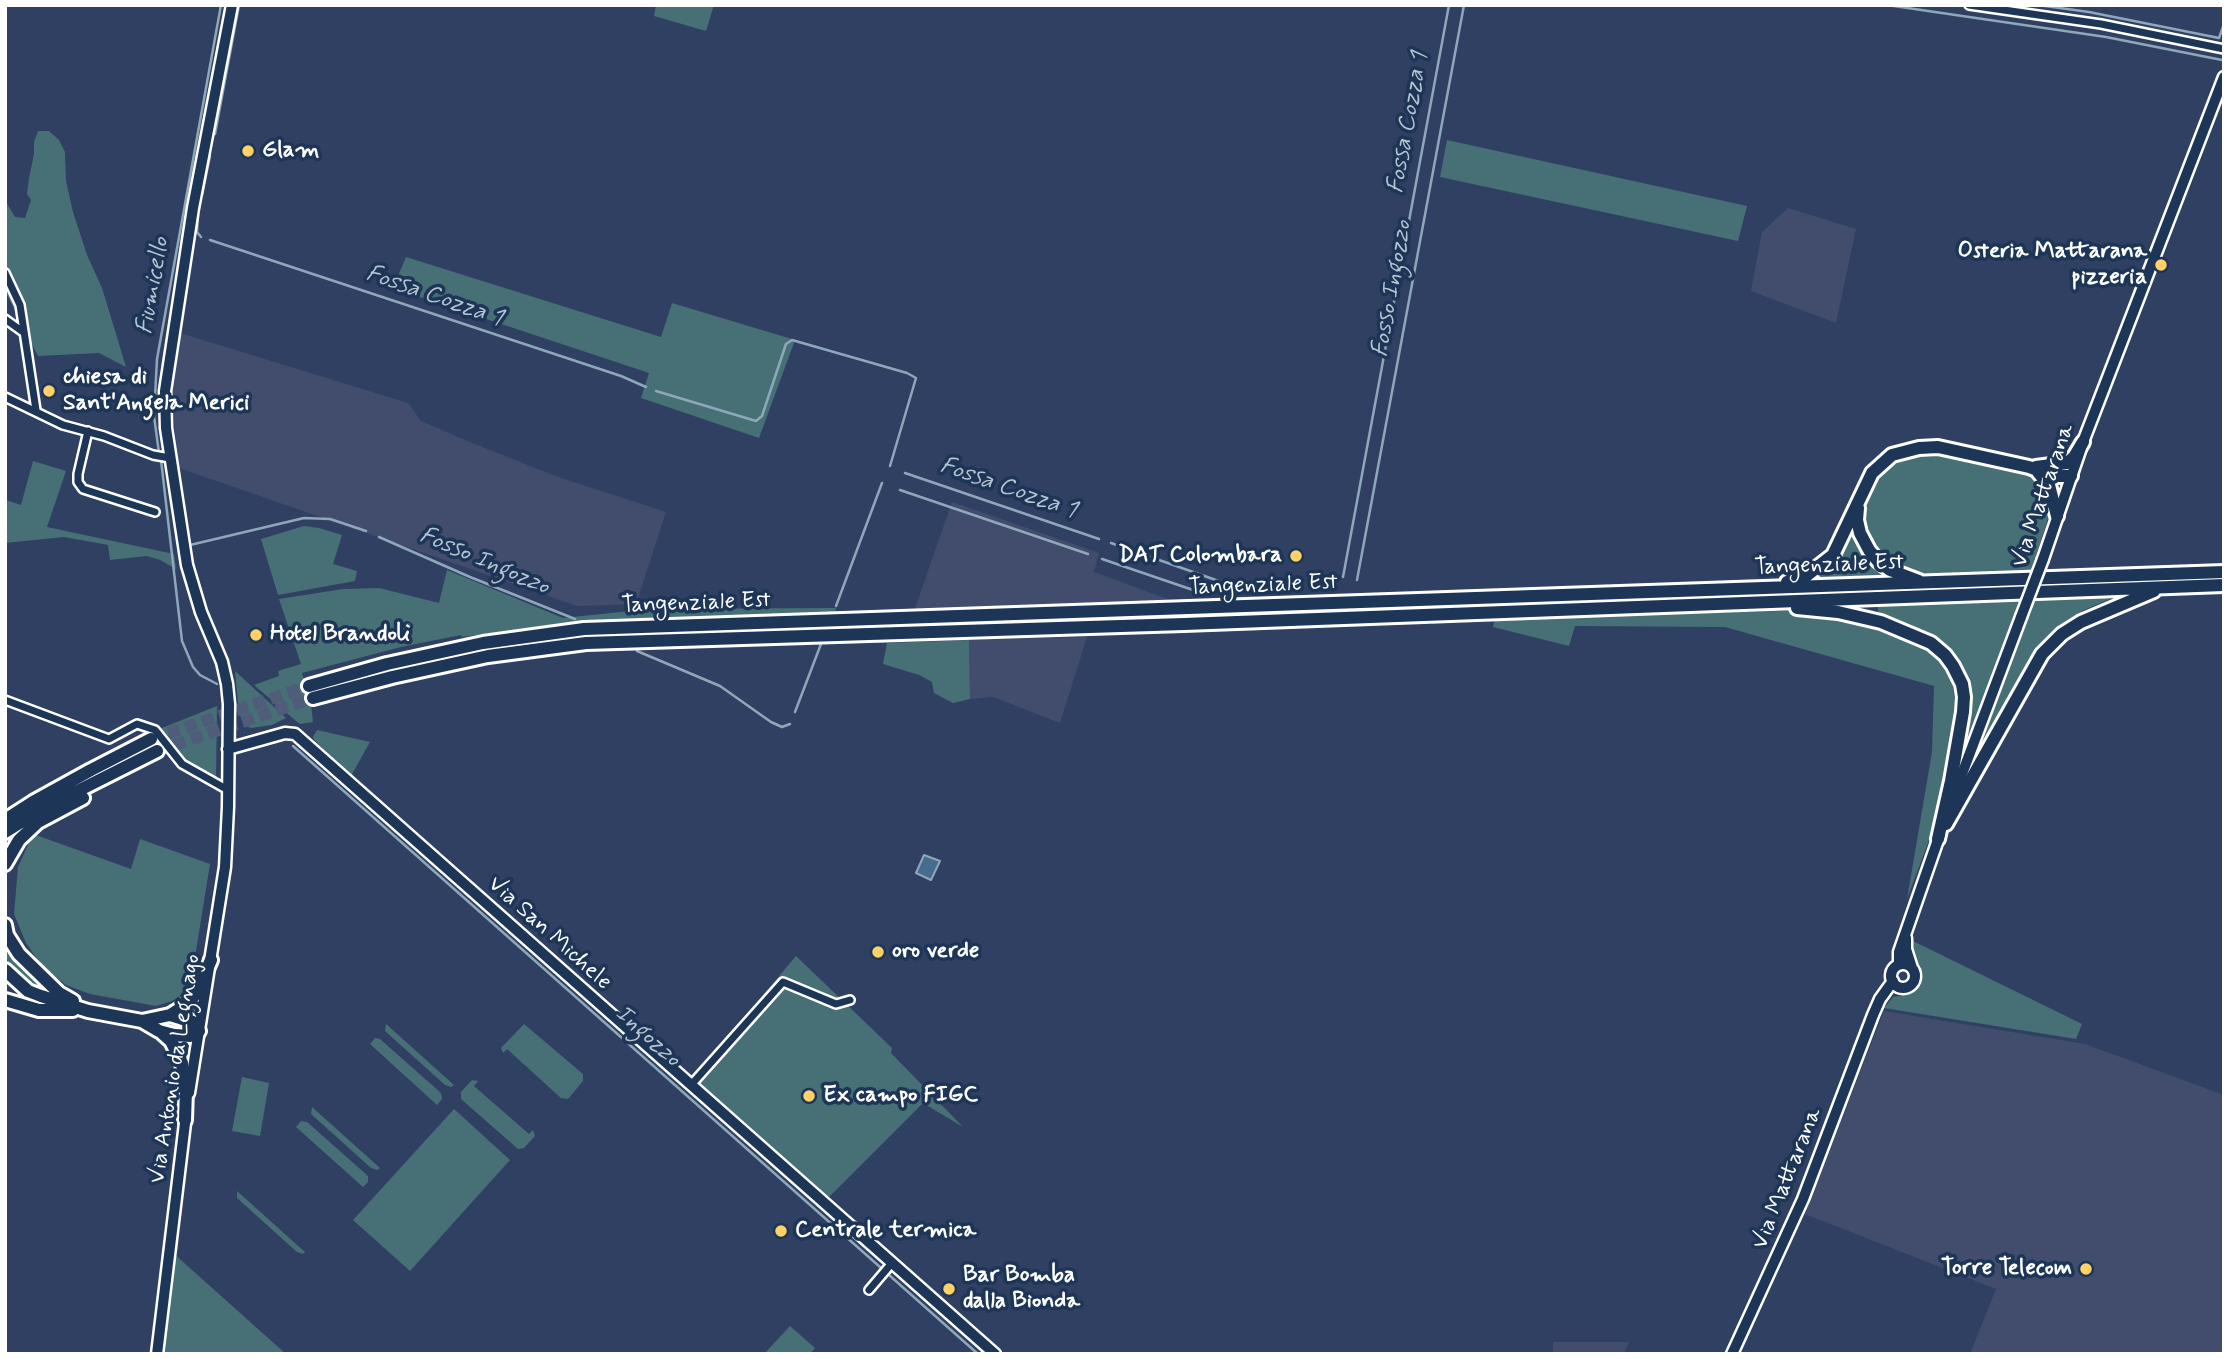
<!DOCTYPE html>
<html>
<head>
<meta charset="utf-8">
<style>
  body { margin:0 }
  #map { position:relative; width:2229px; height:1359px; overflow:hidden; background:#304062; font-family:Mynerve,sans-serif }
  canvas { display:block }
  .frame { position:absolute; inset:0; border:7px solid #fff; pointer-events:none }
</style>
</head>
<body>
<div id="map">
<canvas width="2229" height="1359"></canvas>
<div class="frame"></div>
</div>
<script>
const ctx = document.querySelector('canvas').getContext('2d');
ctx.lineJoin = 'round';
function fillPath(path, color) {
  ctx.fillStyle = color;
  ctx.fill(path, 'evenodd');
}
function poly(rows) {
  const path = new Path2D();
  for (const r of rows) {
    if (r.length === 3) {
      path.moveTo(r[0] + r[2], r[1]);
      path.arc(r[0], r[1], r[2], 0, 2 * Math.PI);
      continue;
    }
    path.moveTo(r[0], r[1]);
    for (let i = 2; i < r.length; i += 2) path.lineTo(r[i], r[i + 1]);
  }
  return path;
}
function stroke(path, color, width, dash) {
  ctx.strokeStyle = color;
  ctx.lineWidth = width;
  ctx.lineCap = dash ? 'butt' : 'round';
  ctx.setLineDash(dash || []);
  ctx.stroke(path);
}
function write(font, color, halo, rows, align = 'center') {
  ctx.font = font + ' Mynerve,sans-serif';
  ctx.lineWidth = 7;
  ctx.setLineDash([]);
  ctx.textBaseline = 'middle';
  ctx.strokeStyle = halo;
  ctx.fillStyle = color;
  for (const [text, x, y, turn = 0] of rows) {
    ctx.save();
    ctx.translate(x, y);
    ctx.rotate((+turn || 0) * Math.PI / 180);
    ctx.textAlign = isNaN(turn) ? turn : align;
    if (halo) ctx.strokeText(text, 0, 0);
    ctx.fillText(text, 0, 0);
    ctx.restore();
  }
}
fillPath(poly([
  [1788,208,1856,229,1836,323,1751,291,1762,232],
  [180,333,408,403,421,421,465,440,558,477,666,512,636,604,577,606,179,468,171,391,174,348],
  [952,502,1099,553,1094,572,1184,605,913,614],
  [1087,637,1060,723,993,697,970,699,969,640],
  [1884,1011,2085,1044,2224,1095,2224,1354,1970,1354,1996,1289,1805,1214],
  [1553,1342,1629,1342,1624,1354,1553,1354]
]), '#424d6e');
fillPath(poly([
  [656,5,714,5,706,31,654,16],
  [38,131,49,131,59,140,65,152,66,181,73,212,87,255,102,288,126,367,99,353,38,356,5,291,5,200,15,217,25,218,31,200,27,194,29,178,34,154,34,142],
  [1447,140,1747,206,1738,241,1440,177],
  [406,257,661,337,672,303,795,340,759,438,641,398,649,373,393,288],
  [1928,452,2022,471,2039,478,2045,484,2050,512,2031,573,1917,575,1897,569,1882,558,1872,545,1864,526,1862,507,1874,478,1891,461],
  [33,461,66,471,47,527,174,554,176,569,160,560,147,556,110,560,108,545,64,537,5,543,5,502,6,500,21,505],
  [304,526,319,528,342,535,333,564,357,571,355,581,278,595,261,539],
  [1850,531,1854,531,1886,573,1883,578,1819,579,1819,573],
  [447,570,563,618,650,609,836,608,835,614,570,623,462,637,461,635,401,647,302,673,311,704,313,722,300,724,296,721,254,685,279,676,278,671,301,664,279,599,343,589,379,588,439,603],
  [2119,595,2084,610,2064,622,2035,650,2007,699,1972,769,2035,597],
  [2020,599,1958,768,1967,697,1939,642,1911,626,1883,616,1878,611,1878,606,1883,603],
  [1817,610,1852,616,1923,644,1933,653,1952,681,1955,699,1955,728,1940,811,1907,899,1932,752,1934,686,1725,627,1575,626,1569,646,1493,627,1495,619],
  [969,640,970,699,953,703,934,693,932,682,919,675,883,664,887,643],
  [235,671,286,718,272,725,251,728,245,726,239,713],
  [217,706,216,778,185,762,157,730],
  [317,730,370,742,351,776,315,741,313,737],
  [33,834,131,869,140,839,210,864,192,976,183,994,172,1001,156,1006,90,994,66,985,42,966,26,943,14,914,18,867],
  [1909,939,2082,1024,2076,1039,1884,1008,1893,997,1904,995,1917,987,1922,972,1912,953],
  [5,940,27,972,53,993,26,979,5,958],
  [796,956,892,1048,891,1053,963,1127,923,1103,829,1197,691,1085,694,1077],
  [386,1024,454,1085,451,1087,445,1085,385,1031],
  [524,1024,583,1074,583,1081,568,1099,561,1098,507,1049,503,1053,501,1048],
  [375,1038,380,1039,441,1093,442,1099,437,1105,370,1044],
  [242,1077,269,1083,260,1136,232,1131],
  [472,1080,478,1081,474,1086,529,1134,533,1130,535,1136,524,1148,518,1149,461,1099,461,1092],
  [312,1107,380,1168,377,1170,371,1168,311,1114],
  [454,1109,510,1160,410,1271,353,1220],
  [301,1121,307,1122,368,1176,368,1182,363,1187,296,1127],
  [237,1191,305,1252,303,1254,297,1252,237,1198],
  [173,1253,286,1354,161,1354],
  [790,1326,815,1348,810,1354,764,1354]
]), '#467075');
const water = poly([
  [924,855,940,861,931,880,916,873,924,855]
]);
fillPath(water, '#456d8d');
stroke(water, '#8fa7bb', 2);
stroke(poly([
  [1887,5,2106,37,2222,60],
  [2038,5,2089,12,2219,38,2224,24],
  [215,134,239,5],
  [202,195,210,156],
  [198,216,197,232,201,237],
  [210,240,621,376,646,387],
  [656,391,756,421,762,416,786,344,792,340,907,373,916,378,890,466],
  [159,453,154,416,157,359,221,5],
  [161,460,182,641,193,667,200,675,217,684],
  [905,473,1099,539],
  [900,490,1088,554],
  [379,537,470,577,575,619],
  [1111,543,1230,585],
  [190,545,304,518,330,519,366,531],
  [1102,559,1196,591],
  [1343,577,1449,5],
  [1357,580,1464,5],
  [836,606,882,483],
  [637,651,720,686,771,722,782,727,790,724],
  [795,712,821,644],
  [293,746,978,1354]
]), '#8fa7bb', 2.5);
stroke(poly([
  [151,739,309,686],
  [157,751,313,698]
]), '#4f5d7a', 12, [12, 6]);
const street = poly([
  [1969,5,2101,24,2224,49],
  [5,273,20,305,36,410],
  [5,319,23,332],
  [5,397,63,425,104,436,153,455,170,458],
  [88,431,78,474,78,482,83,489,155,512],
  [5,700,109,739,137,724,155,730,182,764,228,790],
  [691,1085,783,982,836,1004,850,1000],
  [869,1290,892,1263]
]);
const secondary = poly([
  [2043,559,2083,442,2224,77],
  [228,749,285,733,295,734,995,1354],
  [1950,806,2021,617],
  [1906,938,1906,949,1912,968],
  [1903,976,12],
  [1899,965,1899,952,1940,834],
  [189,1093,225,867,228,807,229,704,227,684,222,662,201,612,187,565,166,428,165,391,193,208,232,5],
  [157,1354,186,1115],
  [1732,1354,1803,1199,1873,1015,1880,999,1893,981]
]);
const highway = poly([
  [2036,467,2067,463,2074,457,2083,442],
  [2038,472,2049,485,2057,516],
  [1858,508,1857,520,1860,533,1869,550,1877,560,1890,570,1919,581],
  [1787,582,1801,580,1833,555,1872,473,1892,455,1919,448,1938,447,2029,467,2053,476,2071,476],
  [1797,608,1838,612,1881,622,1931,643,1945,655,1953,666,1962,684,1964,697,1963,712,1951,781,1938,839],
  [309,686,387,664,483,643,584,629,2224,572],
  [313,698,392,677,488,656,586,643,1184,624,2224,585],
  [5,820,33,802,91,770,151,739],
  [1946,824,2042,654,2062,634,2081,622,2154,591],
  [5,832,42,809,157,751],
  [5,864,19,840,38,822,83,798],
  [5,925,7,935,19,954,59,993,73,1001],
  [5,970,28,991,41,996,88,1011,142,1021,159,1031,174,1035,190,1036,199,1031,193,1022,170,1015],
  [5,1000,39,1010,73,1010],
  [142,1021,170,1015,183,1007,196,994,211,960],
  [162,1033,171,1041,182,1063,186,1090,185,1120]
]);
stroke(street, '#fff', 12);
stroke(secondary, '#fff', 15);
stroke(highway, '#fff', 18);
stroke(street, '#1d3557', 7);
stroke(secondary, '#1d3557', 10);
stroke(highway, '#1d3557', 12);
const secondaryBridge = poly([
  [2021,617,2043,559]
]);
stroke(secondaryBridge, '#fff', 15, []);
stroke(secondaryBridge, '#1d3557', 10);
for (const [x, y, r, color] of [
  [248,151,7,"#ffd166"],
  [2161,265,7,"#ffd166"],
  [49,391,7,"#ffd166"],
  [1296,556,7,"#ffd166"],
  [256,635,7,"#ffd166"],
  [878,952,7,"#ffd166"],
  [809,1096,7,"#ffd166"],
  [781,1231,7,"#ffd166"],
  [2086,1269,7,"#ffd166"],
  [949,1289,7,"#ffd166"]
]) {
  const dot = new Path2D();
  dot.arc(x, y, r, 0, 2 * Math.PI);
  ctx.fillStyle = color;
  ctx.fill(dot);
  stroke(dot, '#1d3557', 2.5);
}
write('bold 23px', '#fff', '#1d3557', [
  ["Glam",262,151],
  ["Osteria Mattarana",2147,252,"right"],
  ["pizzeria",2147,278,"right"],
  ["chiesa di",63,378],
  ["Sant'Angela Merici",63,404],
  ["DAT Colombara",1282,556,"right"],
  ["Hotel Brandoli",270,635],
  ["oro verde",892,952],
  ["Ex campo FIGC",823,1096],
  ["Centrale termica",795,1231],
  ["Torre Telecom",2072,1269,"right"],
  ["Bar Bomba",963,1276],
  ["dalla Bionda",963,1302]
], 'left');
write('23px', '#fff', '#1d3557', [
  ["Via Mattarana",2044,496,-71],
  ["Tangenziale Est",1829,566,-2],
  ["Tangenziale Est",1263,586,-2],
  ["Tangenziale Est",696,604,-2],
  ["Via San Michele",549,934,42],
  ["Via Antonio da Legnago",176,1069,-81],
  ["Via Mattarana",1788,1179,-68]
]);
write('italic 24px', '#b5c5d1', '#1d3557', [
  ["Fossa Cozza 1",1409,123,-80],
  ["Fiumicello",154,286,-80],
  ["Fosso Ingozzo",1393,289,-80],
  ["Fossa Cozza 1",434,297,19],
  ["Fossa Cozza 1",1008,489,19],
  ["Fosso Ingozzo",484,562,23],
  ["Ingozzo",647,1037,42]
]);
</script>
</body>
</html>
